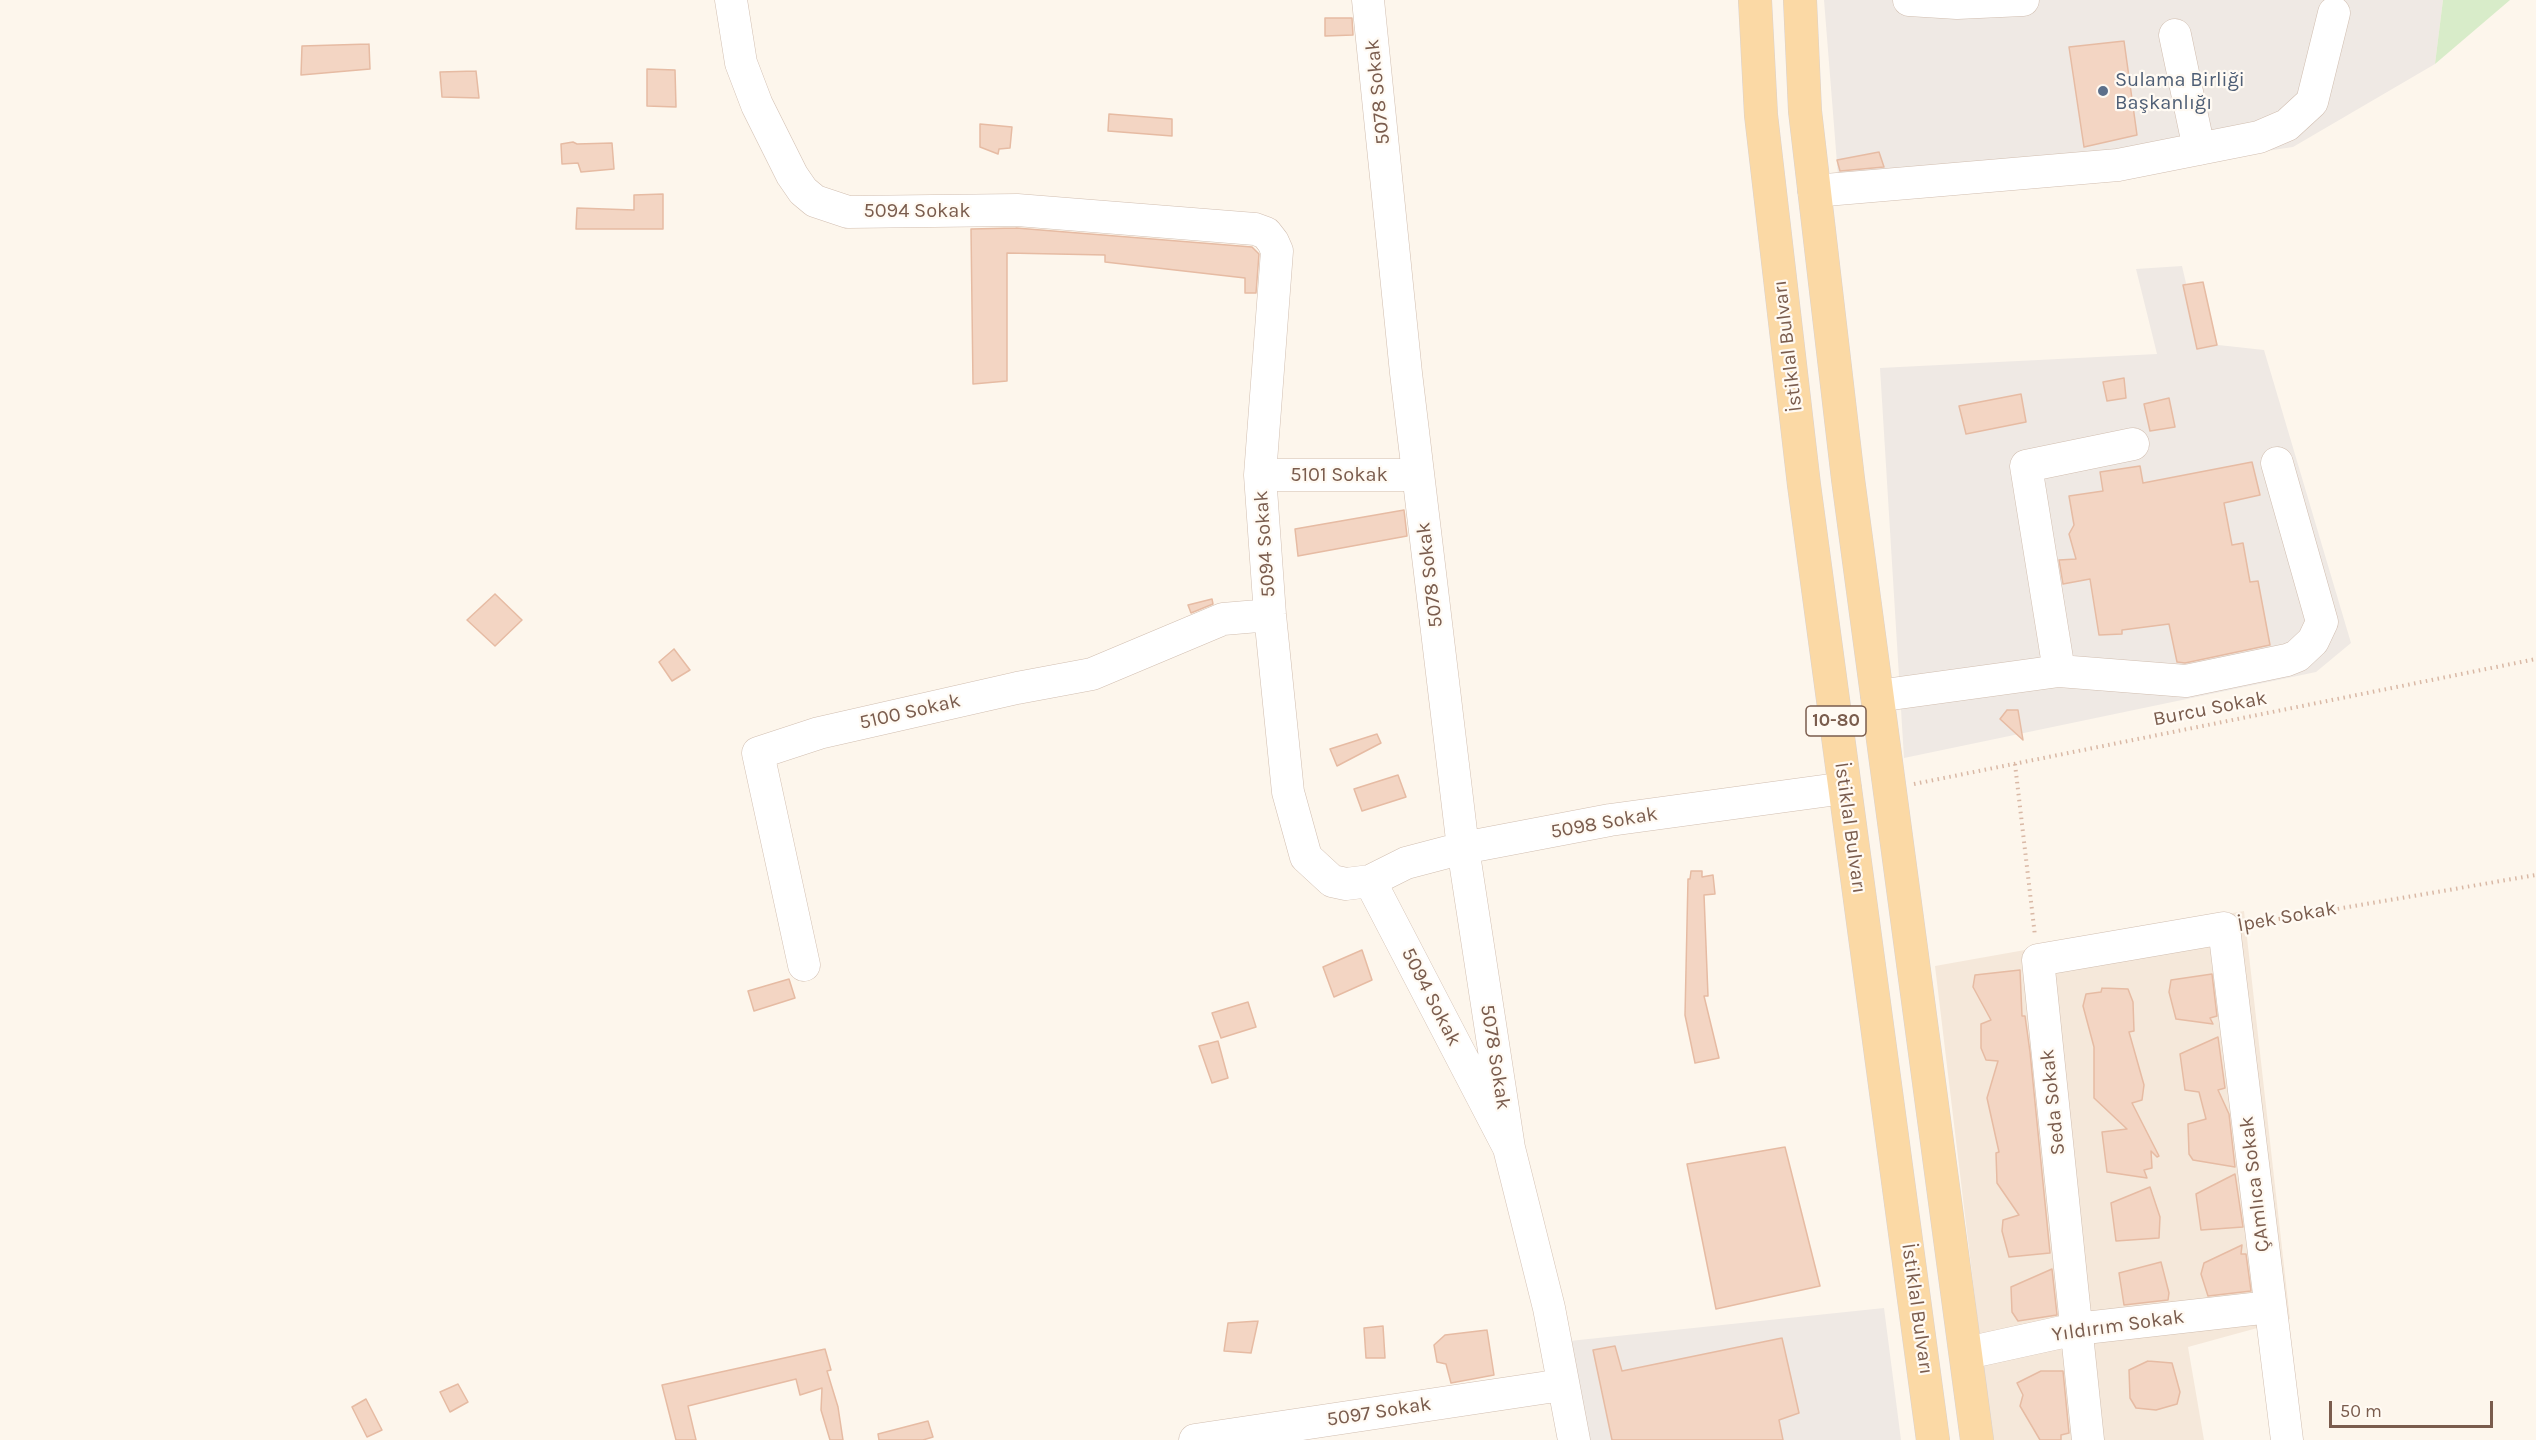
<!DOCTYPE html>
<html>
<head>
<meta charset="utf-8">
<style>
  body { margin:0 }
  #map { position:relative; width:2536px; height:1440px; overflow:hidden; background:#fdf6ec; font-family:Karla,sans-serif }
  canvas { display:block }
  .scale { position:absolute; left:2329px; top:1401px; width:164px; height:27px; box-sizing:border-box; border:3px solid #7a5c4d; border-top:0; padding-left:8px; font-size:18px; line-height:21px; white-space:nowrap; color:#7a5c4d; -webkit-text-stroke:4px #fffaf3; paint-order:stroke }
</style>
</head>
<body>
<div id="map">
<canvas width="2536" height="1440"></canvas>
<div class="scale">50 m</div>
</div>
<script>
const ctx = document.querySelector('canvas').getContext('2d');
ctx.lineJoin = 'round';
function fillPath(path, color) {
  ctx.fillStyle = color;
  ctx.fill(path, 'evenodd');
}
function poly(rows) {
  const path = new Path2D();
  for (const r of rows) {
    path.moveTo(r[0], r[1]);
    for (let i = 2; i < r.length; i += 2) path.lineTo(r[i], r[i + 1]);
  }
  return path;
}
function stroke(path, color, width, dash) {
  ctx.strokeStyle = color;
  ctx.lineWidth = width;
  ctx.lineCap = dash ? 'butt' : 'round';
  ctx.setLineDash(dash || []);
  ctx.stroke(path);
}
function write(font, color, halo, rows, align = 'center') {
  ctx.font = font + ' Karla,sans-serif';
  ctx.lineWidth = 4.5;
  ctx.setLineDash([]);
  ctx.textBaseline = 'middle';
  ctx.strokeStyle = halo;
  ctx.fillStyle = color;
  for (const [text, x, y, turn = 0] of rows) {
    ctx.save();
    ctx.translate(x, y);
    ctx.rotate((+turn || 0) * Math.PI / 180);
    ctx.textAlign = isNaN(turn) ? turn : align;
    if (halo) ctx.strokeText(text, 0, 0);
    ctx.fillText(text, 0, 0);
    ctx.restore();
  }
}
fillPath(poly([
  [2244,911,2290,1319,2188,1347,2204,1440,1992,1440,1935,966]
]), '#f5e8da');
fillPath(poly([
  [1824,0,2443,0,2435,64,2293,147,2153,168,1840,201],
  [2182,266,2200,343,2264,350,2351,643,2316,672,1904,758,1880,368,2157,354,2136,269],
  [1884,1308,1901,1440,1581,1440,1560,1342]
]), '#efe9e4');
fillPath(poly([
  [2443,0,2510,0,2435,64]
]), '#d8ecc9');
const building = poly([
  [1325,18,1352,18,1353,35,1325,36,1325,18],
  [2124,41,2137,135,2084,147,2069,47,2124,41],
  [369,44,370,69,301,75,302,46,369,44],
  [647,69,675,70,676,107,647,106,647,69],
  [476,71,479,98,442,97,440,72,476,71],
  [1109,114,1172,119,1172,136,1108,131,1109,114],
  [980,124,1012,127,1010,148,999,149,998,154,980,147,980,124],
  [573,142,577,144,612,143,614,169,581,172,578,163,562,164,561,144,573,142],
  [1879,152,1884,167,1840,171,1837,160,1879,152],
  [663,194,663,229,576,229,577,208,634,210,634,195,663,194],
  [1016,228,1252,247,1259,254,1256,293,1245,293,1245,278,1105,262,1105,255,1007,253,1007,381,973,384,971,229,1016,228],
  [2203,282,2217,345,2197,349,2183,285,2203,282],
  [2124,378,2126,398,2107,401,2103,382,2124,378],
  [2021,394,2026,422,1966,434,1959,406,2021,394],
  [2169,398,2175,427,2150,431,2144,404,2169,398],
  [2252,462,2260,495,2224,503,2232,545,2243,543,2250,582,2258,581,2270,645,2185,663,2177,662,2169,624,2122,630,2122,634,2099,635,2090,579,2063,584,2059,560,2076,559,2069,534,2074,525,2069,496,2103,491,2100,472,2140,466,2143,483,2252,462],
  [1404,510,1407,536,1298,556,1295,529,1404,510],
  [495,594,522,620,495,646,467,620,495,594],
  [1212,599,1213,604,1191,613,1188,605,1212,599],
  [674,649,690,670,672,681,659,662,674,649],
  [2007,710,2018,710,2023,740,2000,719,2007,710],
  [1377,734,1381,743,1337,766,1330,749,1377,734],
  [1398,775,1406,797,1362,811,1354,789,1398,775],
  [1691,871,1702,871,1702,877,1713,875,1715,894,1704,895,1708,996,1704,996,1719,1058,1695,1063,1685,1015,1688,879,1690,879,1691,871],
  [1362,950,1372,980,1334,997,1323,967,1362,950],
  [2020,970,2022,1016,2025,1016,2030,1052,2050,1253,2009,1257,2002,1231,2003,1220,2019,1215,1997,1183,1996,1153,1999,1152,1987,1098,1998,1061,1986,1060,1981,1048,1981,1024,1991,1020,1973,987,1975,975,2020,970],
  [2212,974,2217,1016,2210,1018,2213,1024,2176,1019,2169,992,2171,980,2212,974],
  [789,979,795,998,754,1011,748,991,789,979],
  [2102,988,2128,989,2133,1002,2134,1031,2129,1032,2144,1085,2142,1100,2132,1103,2159,1156,2157,1157,2151,1151,2152,1168,2144,1170,2147,1178,2107,1172,2102,1132,2127,1129,2094,1098,2094,1047,2083,1006,2086,994,2101,992,2102,988],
  [1248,1002,1256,1027,1221,1038,1212,1013,1248,1002],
  [2218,1037,2225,1088,2218,1090,2229,1114,2235,1167,2193,1160,2189,1154,2188,1124,2206,1119,2199,1092,2185,1090,2180,1054,2218,1037],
  [1218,1041,1228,1078,1212,1083,1199,1046,1218,1041],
  [1785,1147,1820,1286,1716,1309,1687,1164,1785,1147],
  [2235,1174,2243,1227,2201,1230,2196,1194,2235,1174],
  [2150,1187,2160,1217,2159,1238,2116,1241,2111,1203,2150,1187],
  [2242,1245,2241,1254,2246,1254,2251,1291,2208,1296,2201,1274,2204,1263,2242,1245],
  [2161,1262,2169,1293,2168,1300,2124,1305,2119,1273,2161,1262],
  [2052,1269,2057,1315,2018,1321,2012,1312,2011,1287,2052,1269],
  [1258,1321,1251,1353,1224,1351,1228,1323,1258,1321],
  [1383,1326,1385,1358,1366,1358,1364,1328,1383,1326],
  [1487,1330,1494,1375,1451,1383,1446,1364,1437,1362,1434,1345,1445,1335,1487,1330],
  [1782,1338,1799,1413,1779,1420,1783,1440,1612,1440,1593,1350,1615,1346,1622,1371,1782,1338],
  [825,1349,831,1370,827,1371,838,1407,843,1440,830,1440,821,1410,822,1388,800,1395,796,1379,688,1406,696,1440,676,1440,662,1385,825,1349],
  [2148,1361,2172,1363,2180,1392,2177,1404,2156,1410,2136,1408,2130,1398,2129,1370,2148,1361],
  [2041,1371,2063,1371,2069,1433,2061,1435,2061,1440,2040,1440,2020,1406,2023,1395,2017,1383,2041,1371],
  [458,1384,468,1402,450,1412,440,1392,458,1384],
  [366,1399,382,1430,367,1437,352,1407,366,1399],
  [928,1421,933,1437,923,1440,879,1440,878,1434,928,1421]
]);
fillPath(building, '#f3d5c3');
stroke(building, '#e6bba3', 1.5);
const minor = poly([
  [731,0,741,63,757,105,792,175,803,191,815,201,848,212,1017,210,1255,229,1266,233,1273,242,1277,251,1260,475,1270,615,1288,792,1306,857,1332,881,1346,884,1370,881,1406,863,1463,848,1610,820,1845,788],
  [1368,0,1406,373,1463,848,1509,1148],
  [1909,0,1957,3,2023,0],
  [2175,35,2199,149],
  [1814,191,2118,165,2259,137,2287,125,2312,102,2334,13],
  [1260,475,1418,475],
  [2059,671,2026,466,2133,444],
  [1877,696,2059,671,2186,681,2287,660,2297,656,2313,641,2322,622,2277,463],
  [1370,881,1509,1148,1549,1308,1574,1440],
  [804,965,758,753,819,733,1017,688,1092,674,1223,619,1270,615],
  [1967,1353,2076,1329,2270,1307],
  [1195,1440,1562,1385],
  [2088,1440,2038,960,2224,928,2287,1440]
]);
const major = poly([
  [1755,0,1761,115,1804,485,1933,1440],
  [1800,0,1805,111,1848,479,1977,1440]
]);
stroke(minor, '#d1beb0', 33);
stroke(major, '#dad1cd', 34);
stroke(poly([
  [2015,764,2035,936],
  [1914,784,2536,659],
  [2249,924,2536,875]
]), '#d9b8a5', 4, [1.5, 4.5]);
stroke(minor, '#fff', 32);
stroke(major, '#fbd9a5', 33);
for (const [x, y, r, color] of [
  [2103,91,6,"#5c6f8a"]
]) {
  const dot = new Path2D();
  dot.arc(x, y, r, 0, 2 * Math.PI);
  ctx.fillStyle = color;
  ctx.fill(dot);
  stroke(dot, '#fffaf3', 2);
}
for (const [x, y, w] of [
  [1836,721,60]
]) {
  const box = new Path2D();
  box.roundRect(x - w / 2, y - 15, w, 30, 4.5);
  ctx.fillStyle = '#fffaf3';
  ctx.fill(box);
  stroke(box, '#7a5c4d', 1.5);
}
write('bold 18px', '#7a5c4d', null, [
  ["10-80",1836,721]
]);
write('20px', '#4e5e75', '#fffaf3', [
  ["Sulama Birliği",2115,80],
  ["Başkanlığı",2115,103]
], 'left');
write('20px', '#7a5c4d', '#fffaf3', [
  ["5078 Sokak",1378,92,-96],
  ["5094 Sokak",917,211],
  ["İstiklal Bulvarı",1788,346,-97],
  ["5101 Sokak",1339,475],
  ["5094 Sokak",1265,544,-94],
  ["5078 Sokak",1430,575,-97],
  ["Burcu Sokak",2210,709,-11],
  ["5100 Sokak",910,712,-13],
  ["5098 Sokak",1604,823,-10],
  ["İstiklal Bulvarı",1850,828,82],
  ["İpek Sokak",2287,917,-10],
  ["5094 Sokak",1431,997,63],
  ["5078 Sokak",1495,1057,81],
  ["Seda Sokak",2053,1102,-96],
  ["ÇAmlıca Sokak",2255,1184,-97],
  ["İstiklal Bulvarı",1917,1309,82],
  ["Yıldırım Sokak",2118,1326,-8],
  ["5097 Sokak",1379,1412,-9]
]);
</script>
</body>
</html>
